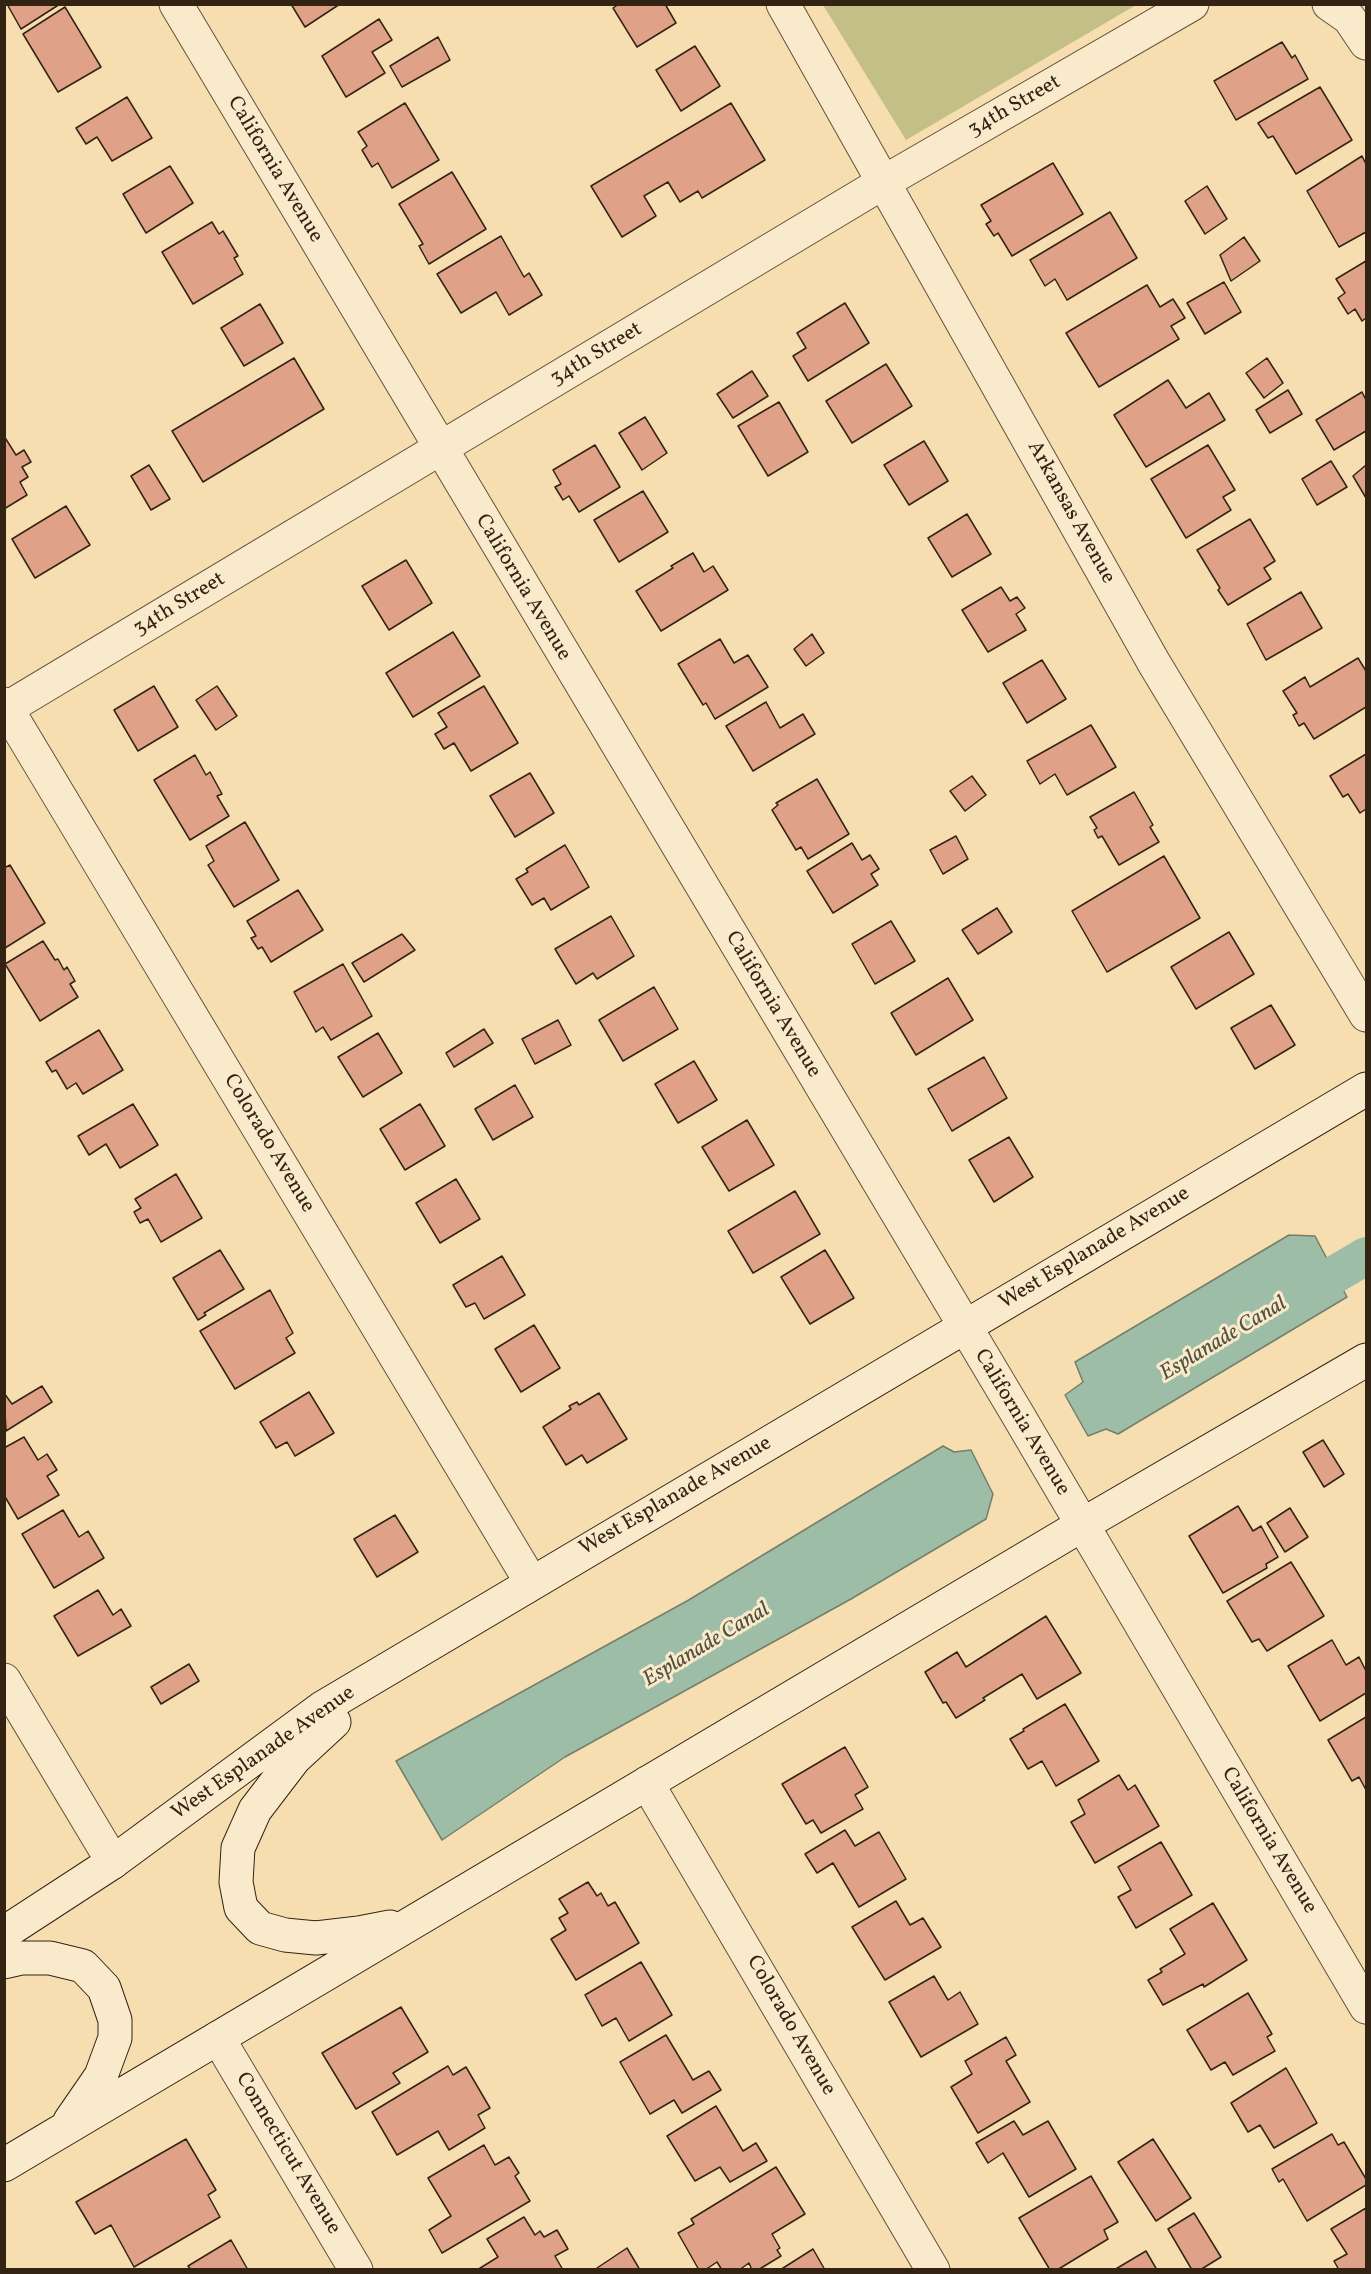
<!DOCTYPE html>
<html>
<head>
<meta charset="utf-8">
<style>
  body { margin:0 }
  #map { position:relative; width:1371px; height:2274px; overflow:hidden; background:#f6deb1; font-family:Vollkorn,serif }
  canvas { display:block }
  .frame { position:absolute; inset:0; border:6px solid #332313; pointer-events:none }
</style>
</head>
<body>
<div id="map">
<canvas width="1371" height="2274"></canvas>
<div class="frame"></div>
</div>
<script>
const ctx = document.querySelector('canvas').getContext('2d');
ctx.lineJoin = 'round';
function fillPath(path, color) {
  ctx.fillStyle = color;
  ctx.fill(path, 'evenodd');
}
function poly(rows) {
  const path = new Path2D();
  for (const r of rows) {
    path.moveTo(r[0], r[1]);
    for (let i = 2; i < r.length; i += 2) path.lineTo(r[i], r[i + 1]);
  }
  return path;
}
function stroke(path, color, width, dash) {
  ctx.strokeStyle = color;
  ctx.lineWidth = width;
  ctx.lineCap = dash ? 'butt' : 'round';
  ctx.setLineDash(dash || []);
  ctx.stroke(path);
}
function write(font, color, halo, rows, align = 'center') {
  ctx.font = font + ' Vollkorn,serif';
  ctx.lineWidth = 6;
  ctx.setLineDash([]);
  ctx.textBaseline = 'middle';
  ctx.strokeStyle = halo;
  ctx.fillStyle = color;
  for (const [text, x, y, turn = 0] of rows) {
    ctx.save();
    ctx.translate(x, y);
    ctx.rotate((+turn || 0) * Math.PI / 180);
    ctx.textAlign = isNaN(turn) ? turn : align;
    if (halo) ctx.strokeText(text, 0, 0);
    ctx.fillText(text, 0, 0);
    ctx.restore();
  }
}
fillPath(poly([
  [823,5,1136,5,906,140]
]), '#c4bf87');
const water = poly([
  [1289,1235,1315,1236,1347,1297,1118,1434,1106,1429,1088,1436,1065,1395,1083,1382,1075,1362,1289,1235],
  [943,1446,954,1452,971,1450,993,1494,986,1519,851,1599,565,1757,442,1840,396,1761,687,1601,943,1446]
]);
fillPath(water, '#9ebda6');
stroke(water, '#737f6b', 1.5);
stroke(poly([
  [1290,1301,1366,1256]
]), '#9ebda6', 38);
const building = poly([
  [7,4,60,4,21,29,7,4],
  [291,4,340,4,305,27,291,4],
  [619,4,665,4,676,23,637,47,613,8,619,4],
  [65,7,101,67,58,92,23,34,65,7],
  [379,19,392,40,372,52,385,73,346,97,322,56,379,19],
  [438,37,450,60,402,87,390,66,438,37],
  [1282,42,1292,58,1295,55,1308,79,1236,120,1214,81,1282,42],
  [695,46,720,86,681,111,656,70,695,46],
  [1320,87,1352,140,1296,174,1273,136,1268,138,1258,123,1320,87],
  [127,97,152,138,112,161,97,137,86,144,76,128,127,97],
  [405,103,439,160,392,188,378,163,372,167,362,150,367,146,358,132,405,103],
  [731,103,765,160,702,198,698,191,680,202,668,182,644,196,656,216,622,237,591,186,731,103],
  [1362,156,1366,164,1366,232,1339,247,1307,191,1362,156],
  [1053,163,1083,214,1012,256,998,233,994,236,986,224,991,221,981,205,1053,163],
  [170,166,193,203,146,233,123,194,170,166],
  [452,172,486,229,429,264,419,246,423,244,399,204,452,172],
  [1207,186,1227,219,1205,234,1185,201,1207,186],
  [1110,212,1137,258,1067,300,1055,279,1045,286,1030,260,1110,212],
  [212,222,219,234,223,231,238,256,234,258,243,274,193,304,162,252,212,222],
  [501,236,524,277,529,273,542,295,509,315,496,292,461,313,437,274,501,236],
  [1244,237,1260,261,1231,281,1220,255,1244,237],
  [1366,261,1366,318,1362,321,1355,309,1348,314,1338,298,1345,293,1336,279,1366,261],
  [1224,282,1241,312,1205,334,1187,303,1224,282],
  [1147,285,1160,307,1173,299,1185,318,1171,326,1179,339,1099,387,1066,333,1147,285],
  [845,303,869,343,808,381,793,356,806,348,797,333,845,303],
  [260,304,283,343,244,366,221,328,260,304],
  [294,358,324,409,203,482,172,431,294,358],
  [1267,358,1283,383,1264,398,1246,373,1267,358],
  [886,364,912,406,852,443,826,401,886,364],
  [752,371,768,396,733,418,717,394,752,371],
  [1168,380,1186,408,1209,393,1225,420,1146,467,1114,415,1168,380],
  [1288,390,1302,414,1270,433,1256,410,1288,390],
  [1362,392,1366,400,1366,431,1334,450,1316,420,1362,392],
  [779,402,808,452,768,476,738,426,779,402],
  [645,417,667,453,642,470,619,433,645,417],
  [4,436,16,455,24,450,31,462,22,467,28,477,20,482,27,495,4,509,4,436],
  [924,441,948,481,909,505,884,465,924,441],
  [595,445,620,487,579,512,569,496,563,500,555,487,561,484,553,470,595,445],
  [1208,445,1235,490,1223,497,1231,510,1186,538,1151,479,1208,445],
  [1331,461,1347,487,1317,505,1302,479,1331,461],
  [149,465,170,499,151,510,131,476,149,465],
  [1366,465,1366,498,1353,476,1366,465],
  [643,491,668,532,619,562,594,520,643,491],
  [66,506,90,545,35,578,12,539,66,506],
  [967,514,991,554,952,577,928,538,967,514],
  [1250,519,1275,561,1264,568,1271,579,1228,605,1218,590,1220,588,1197,550,1250,519],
  [693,553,704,572,713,566,728,590,661,631,636,591,673,568,671,566,693,553],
  [406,560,432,603,389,630,362,586,406,560],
  [1001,587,1010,601,1017,597,1025,608,1016,614,1026,630,988,652,962,610,1001,587],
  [1301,592,1322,628,1266,660,1247,624,1301,592],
  [453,632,480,676,413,717,386,673,453,632],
  [812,634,824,653,806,666,794,649,812,634],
  [720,639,734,663,748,655,768,687,715,719,706,703,703,705,678,664,720,639],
  [1358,658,1366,671,1366,707,1314,739,1304,723,1299,726,1293,715,1297,713,1283,691,1305,677,1310,687,1358,658],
  [1042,660,1066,699,1027,723,1003,683,1042,660],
  [154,686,178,727,138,751,114,710,154,686],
  [217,686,237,716,216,730,196,700,217,686],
  [484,686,518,743,471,771,454,743,444,749,435,734,447,727,438,713,484,686],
  [766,702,780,728,803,714,815,734,753,771,726,726,766,702],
  [1091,725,1116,767,1067,795,1055,774,1040,784,1027,761,1091,725],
  [1366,754,1366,809,1360,813,1348,794,1343,797,1330,776,1366,754],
  [195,755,206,775,210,772,222,794,217,796,229,816,190,840,154,780,195,755],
  [530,773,554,813,515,837,490,796,530,773],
  [972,776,986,795,965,811,950,791,972,776],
  [817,779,849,834,808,859,801,847,796,850,772,810,778,805,776,803,817,779],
  [1134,792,1153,825,1150,827,1159,842,1119,865,1102,836,1098,838,1094,830,1097,828,1090,817,1134,792],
  [245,822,279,880,234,907,208,865,214,861,206,846,245,822],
  [956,836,968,859,943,874,930,850,956,836],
  [852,843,862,860,870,855,879,869,871,874,878,885,833,913,807,871,852,843],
  [565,845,589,887,551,910,544,898,532,905,516,879,528,872,526,869,565,845],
  [1164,856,1200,918,1107,972,1072,911,1164,856],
  [10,865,45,923,5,948,4,868,10,865],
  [298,890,323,930,271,962,262,947,258,949,251,938,256,936,247,921,298,890],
  [997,908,1012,932,978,954,962,930,997,908],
  [611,916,634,956,597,979,593,973,576,984,555,949,611,916],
  [891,921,915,961,875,984,852,944,891,921],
  [1229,932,1254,974,1196,1009,1171,967,1229,932],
  [402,934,415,950,364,982,352,963,402,934],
  [43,941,55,960,58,959,64,970,67,967,75,981,70,984,78,997,40,1021,5,964,43,941],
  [343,964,372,1016,331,1040,323,1027,316,1032,294,992,343,964],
  [948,978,973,1020,916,1055,891,1013,948,978],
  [654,987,678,1029,623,1061,599,1020,654,987],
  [1271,1005,1295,1045,1255,1069,1231,1028,1271,1005],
  [558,1020,571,1045,535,1064,522,1039,558,1020],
  [484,1029,493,1043,454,1067,446,1053,484,1029],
  [99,1030,123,1070,83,1094,76,1083,67,1089,56,1070,52,1072,46,1062,99,1030],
  [378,1033,402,1073,363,1097,338,1057,378,1033],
  [984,1057,1007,1098,952,1131,928,1089,984,1057],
  [694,1061,717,1100,678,1123,655,1084,694,1061],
  [515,1085,533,1117,493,1140,475,1109,515,1085],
  [133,1104,158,1145,120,1168,106,1144,89,1155,78,1136,133,1104],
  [420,1104,445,1146,405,1170,380,1129,420,1104],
  [747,1120,774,1165,729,1191,702,1147,747,1120],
  [1009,1137,1033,1177,994,1202,969,1160,1009,1137],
  [176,1174,202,1218,161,1242,148,1219,140,1223,134,1212,141,1208,135,1199,176,1174],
  [456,1179,480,1219,440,1243,416,1203,456,1179],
  [795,1191,820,1234,753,1273,728,1231,795,1191],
  [220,1250,244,1289,204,1313,206,1315,198,1320,173,1278,220,1250],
  [825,1250,854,1298,810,1324,781,1277,825,1250],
  [502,1256,525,1295,484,1319,475,1303,466,1307,453,1285,502,1256],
  [270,1290,293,1333,286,1338,295,1353,235,1389,200,1331,270,1290],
  [534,1325,560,1368,521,1392,495,1349,534,1325],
  [42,1386,52,1402,6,1431,4,1393,12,1404,42,1386],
  [309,1392,334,1433,295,1456,287,1442,276,1448,260,1422,309,1392],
  [599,1393,627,1439,587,1463,582,1455,566,1465,543,1427,571,1409,569,1406,577,1402,579,1405,599,1393],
  [24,1437,38,1460,47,1454,57,1470,47,1476,59,1495,18,1519,4,1495,4,1448,24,1437],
  [1323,1440,1344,1474,1324,1487,1303,1452,1323,1440],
  [1238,1506,1253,1531,1261,1526,1278,1557,1266,1564,1267,1568,1223,1593,1189,1536,1238,1506],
  [1290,1508,1308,1537,1285,1552,1267,1523,1290,1508],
  [63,1510,79,1537,88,1531,104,1558,54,1588,22,1534,63,1510],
  [395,1515,418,1552,377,1577,354,1539,395,1515],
  [1291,1562,1324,1616,1267,1651,1259,1639,1252,1642,1227,1601,1291,1562],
  [98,1590,113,1615,121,1609,131,1626,78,1656,54,1616,98,1590],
  [1046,1616,1081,1673,1037,1699,1022,1674,983,1698,985,1700,956,1718,946,1702,943,1703,925,1672,957,1652,966,1667,1046,1616],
  [1332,1640,1346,1665,1359,1657,1366,1671,1366,1693,1320,1721,1288,1666,1332,1640],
  [189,1664,199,1681,161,1704,151,1687,189,1664],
  [1065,1704,1099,1761,1056,1786,1042,1761,1028,1769,1010,1739,1024,1731,1023,1729,1065,1704],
  [1366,1717,1366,1790,1359,1777,1352,1781,1328,1740,1366,1717],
  [845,1747,868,1787,855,1795,863,1809,821,1833,813,1820,806,1824,782,1784,845,1747],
  [1119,1775,1128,1790,1135,1785,1159,1826,1095,1863,1071,1822,1085,1814,1078,1800,1119,1775],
  [845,1830,855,1846,879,1832,906,1879,859,1907,833,1863,817,1873,805,1854,845,1830],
  [1161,1842,1192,1895,1136,1928,1118,1897,1131,1890,1118,1867,1161,1842],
  [588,1882,597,1896,601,1893,608,1906,615,1902,639,1943,576,1980,551,1939,566,1930,559,1918,568,1913,559,1899,588,1882],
  [896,1901,910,1925,923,1918,941,1947,885,1980,852,1927,896,1901],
  [1213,1903,1247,1960,1204,1987,1203,1984,1163,2005,1148,1980,1162,1972,1160,1969,1185,1954,1170,1929,1213,1903],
  [641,1962,672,2015,629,2041,616,2018,602,2026,585,1995,641,1962],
  [934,1976,948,2000,960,1992,978,2024,921,2057,889,2002,934,1976],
  [1248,1993,1272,2034,1267,2037,1275,2051,1233,2075,1225,2062,1211,2070,1187,2030,1248,1993],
  [401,2007,428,2052,393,2073,400,2083,356,2109,322,2053,401,2007],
  [666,2035,693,2080,709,2071,721,2090,682,2113,674,2100,650,2114,620,2062,666,2035],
  [1006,2037,1016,2055,1006,2061,1030,2102,978,2133,951,2087,972,2074,965,2061,1006,2037],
  [448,2066,453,2075,466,2067,490,2108,478,2115,485,2128,449,2150,438,2131,397,2155,372,2112,448,2066],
  [1286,2068,1317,2123,1274,2148,1260,2125,1248,2132,1231,2103,1286,2068],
  [716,2106,743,2151,756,2143,767,2161,730,2182,720,2167,695,2181,667,2136,716,2106],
  [1014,2121,1023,2135,1048,2121,1076,2169,1029,2197,1003,2153,988,2163,976,2143,1014,2121],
  [1332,2134,1338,2145,1344,2142,1366,2179,1366,2185,1307,2221,1283,2179,1279,2182,1272,2169,1332,2134],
  [186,2139,216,2190,208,2195,220,2217,134,2267,111,2225,95,2234,76,2202,186,2139],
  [1153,2139,1191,2198,1156,2221,1118,2162,1153,2139],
  [484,2145,495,2165,509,2157,519,2173,515,2176,530,2201,442,2253,429,2230,451,2216,428,2178,484,2145],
  [776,2167,805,2214,772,2234,780,2248,777,2250,781,2256,758,2270,752,2270,749,2263,739,2270,722,2270,717,2262,705,2270,699,2270,678,2233,694,2224,691,2219,776,2167],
  [1091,2176,1118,2222,1104,2230,1108,2239,1057,2270,1050,2270,1019,2218,1091,2176],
  [1366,2208,1366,2270,1339,2270,1334,2261,1347,2254,1331,2229,1366,2208],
  [1194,2213,1221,2257,1200,2270,1192,2270,1168,2229,1194,2213],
  [524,2217,535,2235,540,2231,544,2237,557,2230,568,2249,555,2256,563,2270,477,2270,498,2257,487,2239,524,2217],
  [231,2240,248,2270,191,2270,188,2266,231,2240],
  [627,2248,640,2270,594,2270,627,2248],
  [813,2249,825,2270,780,2270,813,2249],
  [1146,2251,1157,2270,1114,2270,1146,2251]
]);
fillPath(building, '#dfa188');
stroke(building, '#332313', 1.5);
const street = poly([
  [176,4,1015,1410,1366,2007],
  [783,4,1154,663,1366,1015],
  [1329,4,1349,18,1366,43],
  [4,704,531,1582],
  [4,710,884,182,1192,4],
  [4,1680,113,1862],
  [647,1783,933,2270],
  [218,2038,356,2270]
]);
const secondary = poly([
  [334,1722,294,1759,255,1810,238,1848,236,1882,241,1908,260,1928,285,1935,316,1938,359,1933,390,1927],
  [4,1933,113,1862,322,1708,1366,1089],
  [4,1962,22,1958,50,1958,83,1966,104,1988,115,2020,115,2038,101,2076,70,2121],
  [4,2165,1082,1525,1366,1360]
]);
stroke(street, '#64523a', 35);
stroke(secondary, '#332313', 35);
stroke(street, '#f9eacc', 33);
stroke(secondary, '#f9eacc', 33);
write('21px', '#332313', '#f9eacc', [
  ["34th Street",1015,107,-30],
  ["California Avenue",274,170,59],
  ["34th Street",597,355,-31],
  ["Arkansas Avenue",1070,513,61],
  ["California Avenue",522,588,59],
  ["34th Street",180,605,-31],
  ["California Avenue",772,1005,59],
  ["Colorado Avenue",268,1144,59],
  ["West Esplanade Avenue",1095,1249,-31],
  ["California Avenue",1021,1423,59],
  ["West Esplanade Avenue",676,1497,-30],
  ["West Esplanade Avenue",264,1754,-35],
  ["California Avenue",1268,1841,59],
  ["Colorado Avenue",790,2026,60],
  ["Connecticut Avenue",287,2154,59]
]);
write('italic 22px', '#53513f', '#f9eacc', [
  ["Esplanade Canal",1224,1340,-31],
  ["Esplanade Canal",707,1646,-31]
]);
</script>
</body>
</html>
